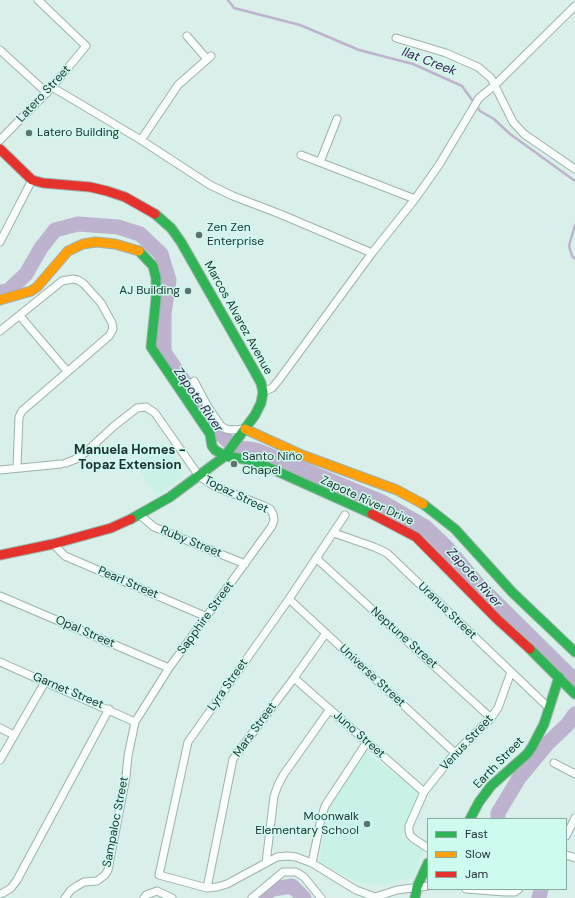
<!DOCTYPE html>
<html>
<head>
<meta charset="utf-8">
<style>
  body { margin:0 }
  #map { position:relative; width:575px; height:898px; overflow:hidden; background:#d8f0e9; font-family:"DM Sans",sans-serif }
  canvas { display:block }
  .legend { position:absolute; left:427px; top:818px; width:140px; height:72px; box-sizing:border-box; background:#cdfbee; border:1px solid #87aaa0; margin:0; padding:5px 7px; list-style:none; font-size:12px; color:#1e302b }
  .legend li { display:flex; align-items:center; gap:8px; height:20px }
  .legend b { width:20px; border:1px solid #87aaa0 }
</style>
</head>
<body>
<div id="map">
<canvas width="575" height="898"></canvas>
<ul class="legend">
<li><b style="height:5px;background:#30b455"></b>Fast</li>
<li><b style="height:5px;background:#ff9f0a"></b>Slow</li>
<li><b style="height:5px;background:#e5322d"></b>Jam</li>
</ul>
</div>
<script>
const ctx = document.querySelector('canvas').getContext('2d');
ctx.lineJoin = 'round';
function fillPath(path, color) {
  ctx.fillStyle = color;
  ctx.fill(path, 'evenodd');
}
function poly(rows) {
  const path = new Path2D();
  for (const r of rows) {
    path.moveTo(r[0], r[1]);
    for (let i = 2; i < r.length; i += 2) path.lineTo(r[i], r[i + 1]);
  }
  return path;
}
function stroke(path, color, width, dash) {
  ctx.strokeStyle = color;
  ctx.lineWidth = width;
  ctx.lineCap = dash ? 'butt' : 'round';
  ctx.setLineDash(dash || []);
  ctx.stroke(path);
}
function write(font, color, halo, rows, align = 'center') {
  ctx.font = font + ' "DM Sans",sans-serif';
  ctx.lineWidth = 3;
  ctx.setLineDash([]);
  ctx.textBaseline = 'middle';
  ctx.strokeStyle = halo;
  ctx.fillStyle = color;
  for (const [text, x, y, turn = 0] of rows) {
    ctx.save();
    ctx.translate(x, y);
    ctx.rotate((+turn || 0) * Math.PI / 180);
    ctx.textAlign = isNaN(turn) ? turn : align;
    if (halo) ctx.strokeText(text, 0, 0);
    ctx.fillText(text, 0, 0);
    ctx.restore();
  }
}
fillPath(poly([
  [164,443,181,466,182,473,181,478,157,496,135,463],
  [365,751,419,793,402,838,424,850,413,878,385,884,358,883,319,862,328,810]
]), '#c9f2e6');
fillPath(poly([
  [247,441,259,443,385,495,430,521,452,542,484,580,575,670,575,688,462,578,425,538,359,505,260,460,246,455,239,454,237,452,242,444]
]), '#bdb3ce');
stroke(poly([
  [228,0,234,8,300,25,359,50,413,64,462,86,480,111,494,119,510,134,575,181],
  [575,225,569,246,572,256,575,259]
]), '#bdb3ce', 2.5);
stroke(poly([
  [0,292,8,291,26,274,41,248,55,230,78,224,118,227,140,234,161,254,169,280,164,314,164,352,218,432,229,442,238,447,260,454],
  [498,819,498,813,519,778,548,743,567,725,575,714],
  [258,898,273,889,292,886,304,898],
  [539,898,541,889]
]), '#bdb3ce', 15);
const street = poly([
  [187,36,207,59],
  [396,38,446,53,478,67,491,78,513,122,524,134,575,169],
  [0,50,47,93],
  [52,87,141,140,210,185,233,196,280,214,372,253],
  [0,140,52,87,86,46,38,0],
  [141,140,178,85,211,56],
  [301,155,415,199],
  [320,162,337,119],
  [0,242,32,180],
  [20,316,67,371],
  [0,331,62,281,73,279,78,280,84,284,101,303,112,323,113,329,109,336,22,411,19,417,17,467],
  [194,381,208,407,221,426,226,429,231,430,245,429],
  [263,392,272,388,278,381,372,253,415,199,439,165,479,98,495,85,575,6],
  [0,470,61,464],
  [140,515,154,527,245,564],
  [345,515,289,599,188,742,159,875,207,888,217,887,227,884,277,857,287,856,296,857,312,863,356,890,375,897],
  [334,533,374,547,387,553,549,708],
  [53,544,65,556,207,617],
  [316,558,491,718],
  [0,596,169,668],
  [289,599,455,753],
  [0,662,135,722],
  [294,678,424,792],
  [0,728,14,735],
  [0,760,45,682],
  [554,763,575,774],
  [566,836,575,818],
  [428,848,414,839,410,835,409,831,409,826,424,792,455,753,491,718,498,708,511,672],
  [566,855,575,858],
  [266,863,274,796,278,785,284,774,330,709],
  [312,863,321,819,325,806,367,742],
  [207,888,233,759,294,678,326,633],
  [466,889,505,892,515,892,519,889],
  [0,894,3,893,11,888,17,880,109,709],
  [65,898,71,890,77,886,84,882,97,881,105,875,108,870,126,777,128,756,135,722,169,668,272,526,274,520,273,514,270,509,264,506,214,486,199,476,155,413,146,407,137,408,114,426,86,452,76,459,66,463],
  [144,898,146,895,157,891,172,898],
  [252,898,283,872,296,872,304,877,321,898],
  [372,898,397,890,428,886]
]);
const fast = poly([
  [139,251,153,266,156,278,156,299,151,347,210,434,212,446,215,450,225,456,250,460,261,464,372,514],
  [423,504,455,529,512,592,575,652],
  [131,519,170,497,225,456,255,415,261,403,263,392,261,383,255,372,181,242,171,228,155,214],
  [530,649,575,694],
  [470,819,479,802,491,786,527,754,532,747,544,724,559,677],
  [415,898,417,887,428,863]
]);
const slow = poly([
  [0,300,31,291,37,287,68,251,83,244,96,242,115,244,139,251],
  [245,429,302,455,397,490,423,504]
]);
const jam = poly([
  [0,149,32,180,43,183,90,187,107,191,125,197,155,214],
  [372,514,416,537,497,619,530,649],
  [0,555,53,544,111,528,131,519]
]);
stroke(street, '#9fb1ac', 9);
stroke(fast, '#9fb1ac', 11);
stroke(slow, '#9fb1ac', 11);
stroke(jam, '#9fb1ac', 11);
stroke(street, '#f9fdfc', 7);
stroke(fast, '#30b455', 9);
stroke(slow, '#ff9f0a', 9);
stroke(jam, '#e5322d', 9);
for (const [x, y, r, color] of [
  [29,133,4,"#5f736e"],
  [199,235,4,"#5f736e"],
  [188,291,4,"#5f736e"],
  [234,464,4,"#5f736e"],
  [367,824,4,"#5f736e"]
]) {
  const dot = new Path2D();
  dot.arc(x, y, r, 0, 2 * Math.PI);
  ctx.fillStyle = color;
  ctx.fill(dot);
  stroke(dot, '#cdfbee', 1.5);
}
write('12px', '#1e302b', '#cdfbee', [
  ["Latero Street",44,94,-47],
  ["Marcos Alvarez Avenue",238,318,61],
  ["Topaz Street",236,495,26],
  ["Zapote River Drive",367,501,25],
  ["Ruby Street",191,542,22],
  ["Pearl Street",128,583,23],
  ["Uranus Street",447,611,44],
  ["Sapphire Street",206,618,-54],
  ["Opal Street",85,632,23],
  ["Neptune Street",404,638,42],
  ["Universe Street",372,676,43],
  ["Lyra Street",228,685,-55],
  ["Garnet Street",68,691,23],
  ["Mars Street",255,730,-54],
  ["Juno Street",359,735,41],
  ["Venus Street",467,743,-47],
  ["Earth Street",499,763,-46],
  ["Sampaloc Street",116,822,-79]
]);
write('12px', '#1e302b', '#cdfbee', [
  ["Latero Building",37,133],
  ["Zen Zen",207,228],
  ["Enterprise",207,242],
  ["AJ Building",180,291,"right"],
  ["Santo Niño",242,457],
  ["Chapel",242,471],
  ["Moonwalk",359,817,"right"],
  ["Elementary School",359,831,"right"]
], 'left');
write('italic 13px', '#39174b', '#cdfbee', [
  ["Ilat Creek",429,62,21],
  ["Zapote River",198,400,55],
  ["Zapote River",474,578,48]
]);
write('bold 13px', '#1e302b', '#cdfbee', [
  ["Manuela Homes -",130,451],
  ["Topaz Extension",130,466]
]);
</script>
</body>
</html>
